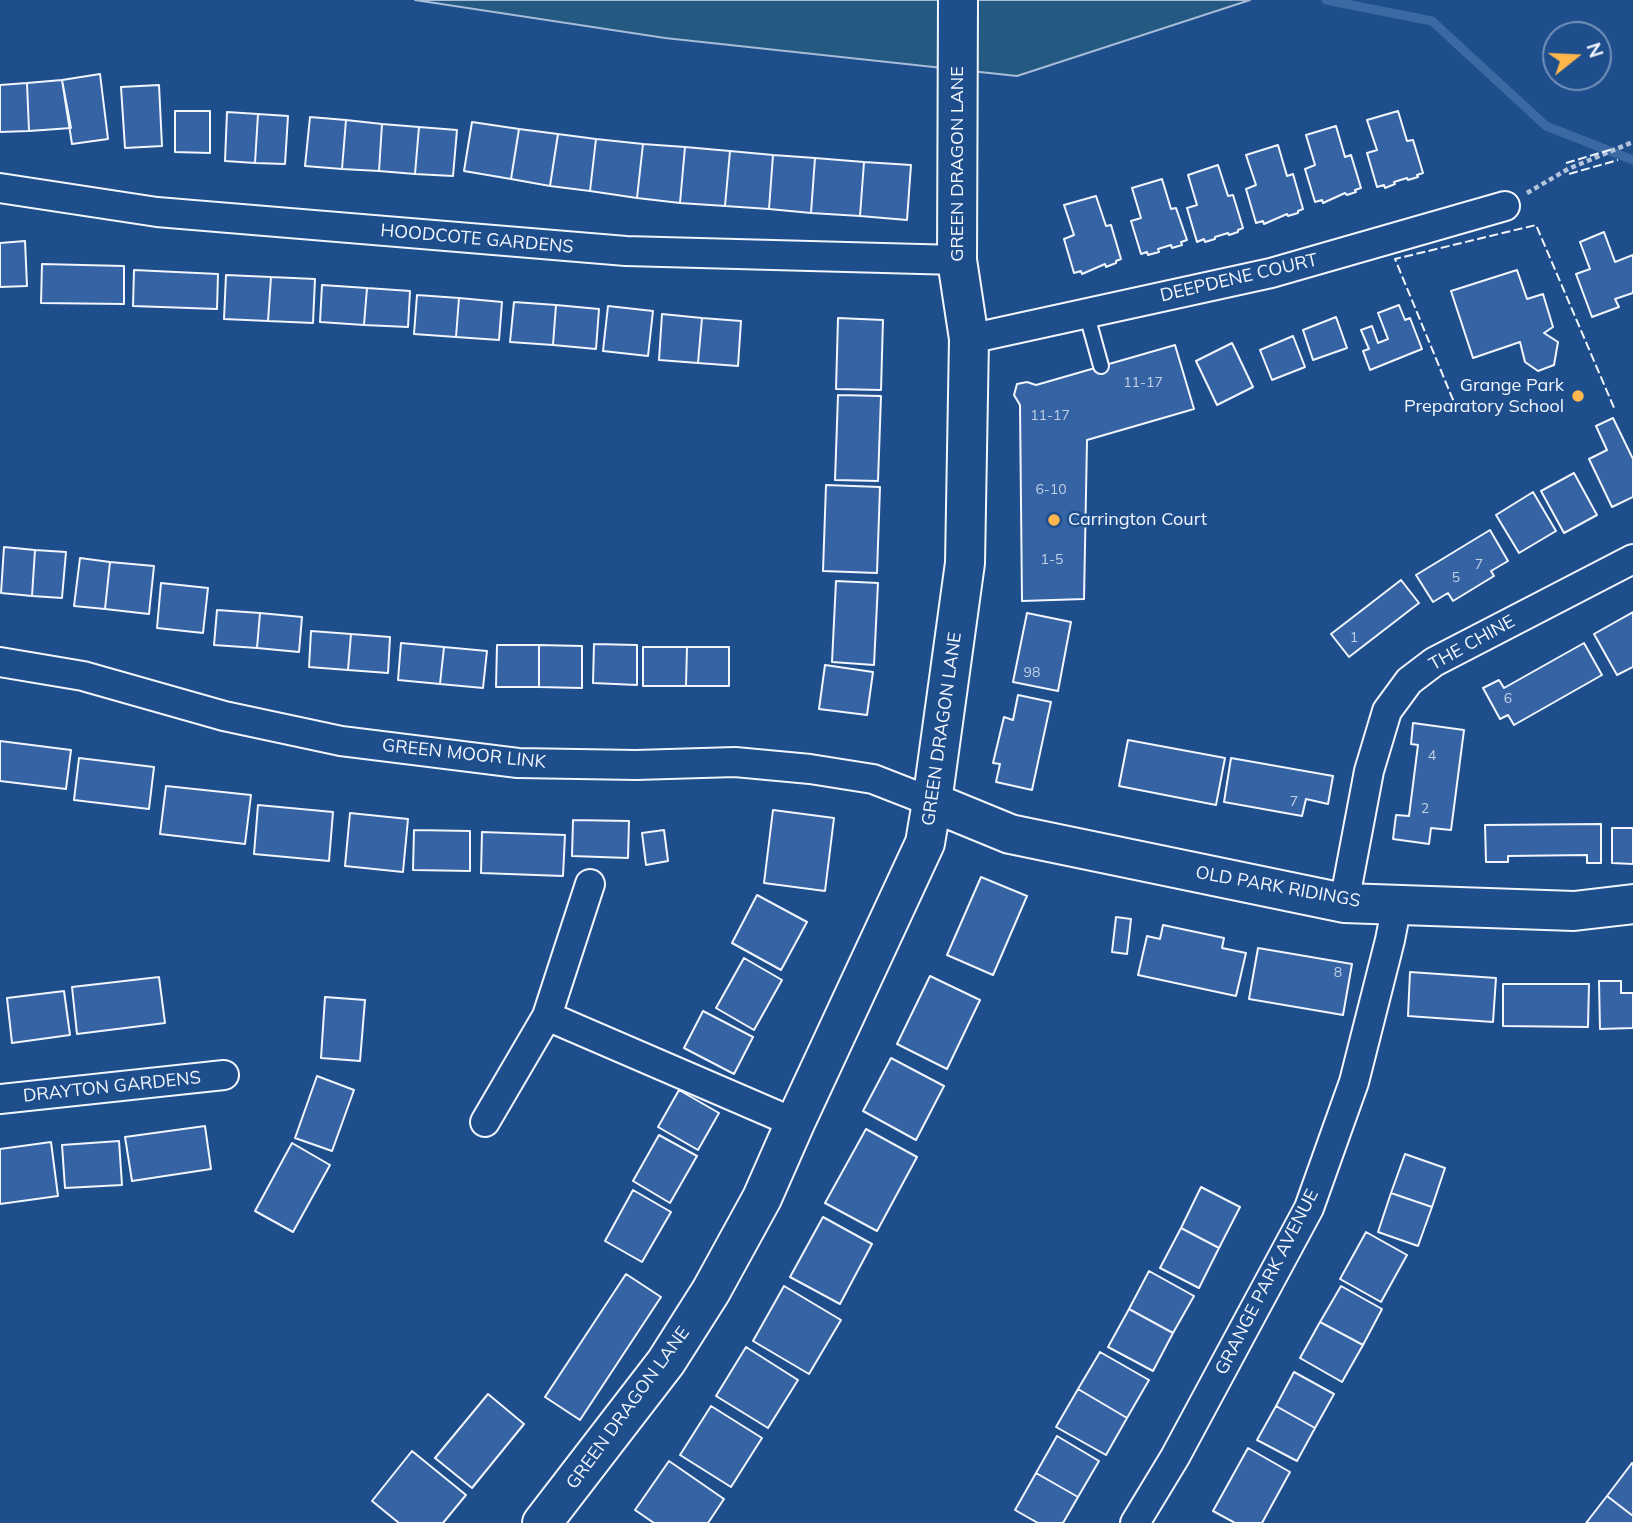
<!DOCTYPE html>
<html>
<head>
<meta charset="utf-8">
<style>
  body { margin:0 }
  #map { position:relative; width:1633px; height:1523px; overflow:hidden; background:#1f4e8c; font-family:Mulish,sans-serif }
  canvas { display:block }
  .north { position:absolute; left:1542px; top:21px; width:70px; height:70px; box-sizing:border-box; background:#1f4e8c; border:2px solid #7391ba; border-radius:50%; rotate:72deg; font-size:19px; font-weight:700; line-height:28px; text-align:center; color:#f2f6ff }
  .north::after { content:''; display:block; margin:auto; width:24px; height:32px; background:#ffb74d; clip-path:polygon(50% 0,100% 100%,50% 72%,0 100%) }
</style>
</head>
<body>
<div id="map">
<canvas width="1633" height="1523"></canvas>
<div class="north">N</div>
</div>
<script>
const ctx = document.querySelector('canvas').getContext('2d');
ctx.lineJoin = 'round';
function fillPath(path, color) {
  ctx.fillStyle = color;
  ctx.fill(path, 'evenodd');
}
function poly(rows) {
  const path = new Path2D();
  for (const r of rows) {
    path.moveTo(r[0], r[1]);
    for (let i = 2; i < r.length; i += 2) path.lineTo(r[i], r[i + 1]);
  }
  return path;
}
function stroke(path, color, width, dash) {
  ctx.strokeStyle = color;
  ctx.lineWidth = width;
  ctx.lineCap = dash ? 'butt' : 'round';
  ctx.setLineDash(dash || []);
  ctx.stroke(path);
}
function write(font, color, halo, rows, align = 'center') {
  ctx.font = font + ' Mulish,sans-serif';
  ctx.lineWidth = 5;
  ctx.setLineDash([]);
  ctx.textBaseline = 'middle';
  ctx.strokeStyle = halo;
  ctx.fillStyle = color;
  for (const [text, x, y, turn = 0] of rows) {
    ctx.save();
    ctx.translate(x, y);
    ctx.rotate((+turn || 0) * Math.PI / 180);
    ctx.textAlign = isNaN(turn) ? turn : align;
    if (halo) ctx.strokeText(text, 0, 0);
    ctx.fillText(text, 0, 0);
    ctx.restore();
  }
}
const green = poly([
  [415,0,1250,0,1017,76,665,38,415,0]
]);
fillPath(green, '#245a82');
stroke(green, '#a8bbd7', 2);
stroke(poly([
  [1326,0,1432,21,1546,126,1633,160]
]), '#3b69a3', 9);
const building = poly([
  [100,74,108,139,72,144,62,80,100,74],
  [62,80,71,128,29,131,27,83,62,80],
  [27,83,29,131,0,132,0,85,27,83],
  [159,85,162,146,125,148,121,87,159,85],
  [175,111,210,111,210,153,175,152,175,111],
  [1398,111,1407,141,1413,140,1423,173,1417,175,1418,177,1408,180,1407,178,1394,182,1395,184,1385,188,1384,185,1377,187,1367,153,1377,150,1367,120,1398,111],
  [227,112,258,114,255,163,225,161,227,112],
  [258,114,288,116,285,164,255,163,258,114],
  [310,117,346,120,342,169,305,166,310,117],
  [346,120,382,124,379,171,342,169,346,120],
  [472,122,519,129,511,179,464,171,472,122],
  [382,124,419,127,415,174,379,171,382,124],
  [1336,126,1345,157,1351,155,1361,188,1355,190,1356,192,1347,195,1345,193,1323,203,1322,200,1315,202,1305,169,1315,165,1306,135,1336,126],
  [419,127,457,130,453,176,415,174,419,127],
  [519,129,558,134,550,186,511,179,519,129],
  [558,134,596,139,590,191,550,186,558,134],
  [596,139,643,144,637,198,590,191,596,139],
  [643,144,685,147,680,203,637,198,643,144],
  [1278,145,1287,176,1293,174,1303,209,1298,211,1298,213,1288,216,1287,214,1264,224,1263,221,1256,223,1246,189,1256,185,1246,155,1278,145],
  [685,147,730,151,725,206,680,203,685,147],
  [730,151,773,155,769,209,725,206,730,151],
  [773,155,815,158,811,213,769,209,773,155],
  [815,158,864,162,860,216,811,213,815,158],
  [864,162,911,165,907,220,860,216,864,162],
  [1218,165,1228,196,1233,195,1243,228,1238,230,1238,232,1229,235,1228,233,1215,237,1215,239,1205,242,1204,239,1197,242,1187,208,1197,205,1188,175,1218,165],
  [1162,179,1171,209,1176,208,1187,240,1181,242,1182,245,1172,248,1171,245,1158,249,1159,252,1148,255,1147,252,1141,254,1131,221,1141,218,1132,188,1162,179],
  [1096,196,1106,226,1111,225,1121,259,1116,261,1116,263,1106,267,1105,264,1082,274,1081,271,1074,273,1064,239,1074,235,1064,205,1096,196],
  [1604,232,1615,262,1633,255,1633,293,1615,299,1619,307,1592,317,1576,274,1590,269,1580,242,1604,232],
  [25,241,27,286,0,287,0,243,25,241],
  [42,264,124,266,124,304,41,303,42,264],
  [134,270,218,274,217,309,133,306,134,270],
  [1517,270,1527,299,1543,294,1553,327,1544,333,1558,342,1554,365,1538,371,1525,362,1520,342,1473,358,1451,291,1517,270],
  [226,275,271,277,268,321,224,319,226,275],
  [271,277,315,279,313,323,268,321,271,277],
  [322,285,367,288,364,325,320,322,322,285],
  [367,288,410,291,408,327,364,325,367,288],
  [417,295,459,298,456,337,414,334,417,295],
  [459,298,502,302,499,340,456,337,459,298],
  [514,302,556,305,553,345,510,342,514,302],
  [556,305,599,309,596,349,553,345,556,305],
  [1399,305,1405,320,1410,318,1422,349,1370,370,1363,351,1369,349,1361,330,1372,326,1378,343,1388,339,1378,313,1399,305],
  [608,306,653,311,648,356,603,351,608,306],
  [662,314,702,318,698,363,659,360,662,314],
  [1336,317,1347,348,1313,360,1303,330,1336,317],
  [702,318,741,321,738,366,698,363,702,318],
  [838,318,883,320,881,390,836,389,838,318],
  [1293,336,1305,367,1272,380,1260,350,1293,336],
  [1232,343,1253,387,1217,405,1196,361,1232,343],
  [1175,345,1194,409,1087,440,1084,599,1022,601,1020,405,1014,395,1017,384,1027,382,1036,385,1175,345],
  [838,395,881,396,878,481,835,480,838,395],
  [1613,418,1633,459,1633,497,1612,507,1589,459,1607,450,1596,426,1613,418],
  [1574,473,1597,515,1564,533,1541,491,1574,473],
  [826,485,880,487,877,573,823,571,826,485],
  [1533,492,1556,531,1519,553,1496,515,1533,492],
  [1490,530,1508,561,1491,571,1494,576,1453,601,1448,593,1433,602,1416,575,1490,530],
  [4,547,35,550,32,596,1,593,4,547],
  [35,550,66,552,62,598,32,596,35,550],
  [80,558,110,562,105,609,74,606,80,558],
  [110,562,154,566,149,614,105,609,110,562],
  [1401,580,1419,603,1349,657,1331,634,1401,580],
  [836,581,878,583,874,665,832,662,836,581],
  [161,583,208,588,203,633,157,628,161,583],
  [217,610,260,613,257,648,214,645,217,610],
  [1633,612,1633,667,1617,675,1594,634,1633,612],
  [260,613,302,617,299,652,257,648,260,613],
  [1027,613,1071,622,1058,691,1013,682,1027,613],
  [311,631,351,634,348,670,309,667,311,631],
  [351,634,390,637,388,673,348,670,351,634],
  [401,643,444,647,440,684,398,680,401,643],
  [1584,643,1602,675,1514,725,1508,715,1500,719,1483,688,1499,680,1504,688,1584,643],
  [594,644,637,645,637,685,593,683,594,644],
  [497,645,539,645,539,687,496,687,497,645],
  [539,645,582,646,582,688,539,687,539,645],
  [444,647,487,651,483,688,440,684,444,647],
  [643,647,687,647,686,686,643,686,643,647],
  [687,647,729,647,729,686,686,686,687,647],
  [825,665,873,672,867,715,819,709,825,665],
  [1018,695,1051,702,1032,790,996,782,1000,764,993,763,1004,717,1013,720,1018,695],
  [1413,723,1464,730,1451,830,1431,828,1429,844,1393,839,1396,815,1409,816,1418,745,1411,744,1413,723],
  [1128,740,1225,758,1216,805,1119,786,1128,740],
  [0,741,71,750,66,789,0,781,0,741],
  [79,758,154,767,149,809,74,800,79,758],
  [1231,758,1333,776,1328,804,1306,799,1302,816,1224,802,1231,758],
  [166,786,251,795,245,844,160,834,166,786],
  [258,805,333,812,329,861,254,854,258,805],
  [773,810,834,818,825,891,764,883,773,810],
  [350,813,408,819,403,872,345,866,350,813],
  [573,820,629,821,628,858,572,856,573,820],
  [1601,824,1601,863,1587,863,1587,855,1508,856,1508,862,1486,862,1485,825,1601,824],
  [1612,828,1633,828,1633,864,1612,863,1612,828],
  [414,830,470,831,470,871,413,870,414,830],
  [664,830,668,861,646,865,642,833,664,830],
  [482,832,565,835,563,876,481,873,482,832],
  [981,877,1027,896,993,975,947,955,981,877],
  [757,895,807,922,781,970,732,943,757,895],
  [1116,917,1131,919,1127,954,1112,952,1116,917],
  [1163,925,1224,938,1222,948,1246,953,1236,996,1138,975,1147,936,1160,939,1163,925],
  [1258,948,1352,964,1343,1015,1249,999,1258,948],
  [744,958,782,980,754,1030,716,1008,744,958],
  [1410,972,1496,978,1493,1022,1408,1016,1410,972],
  [930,976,980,1000,947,1069,897,1044,930,976],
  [159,977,165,1023,77,1034,72,987,159,977],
  [1599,981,1621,981,1621,993,1633,993,1633,1028,1600,1029,1599,981],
  [1503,984,1589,984,1588,1027,1503,1026,1503,984],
  [64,991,70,1035,12,1043,7,998,64,991],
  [325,997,365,1000,360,1061,321,1058,325,997],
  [703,1011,753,1037,734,1074,684,1048,703,1011],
  [891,1058,944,1086,916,1140,863,1111,891,1058],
  [317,1076,354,1090,332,1151,295,1138,317,1076],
  [679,1090,719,1113,698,1150,658,1127,679,1090],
  [205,1126,211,1169,132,1181,125,1137,205,1126],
  [866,1129,917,1157,877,1231,825,1203,866,1129],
  [659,1135,697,1156,670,1203,633,1181,659,1135],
  [119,1141,122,1185,65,1188,62,1145,119,1141],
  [51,1142,58,1196,0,1204,0,1149,51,1142],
  [292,1143,330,1165,293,1232,255,1211,292,1143],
  [1405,1154,1445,1168,1432,1207,1391,1193,1405,1154],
  [1201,1187,1240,1207,1219,1248,1181,1228,1201,1187],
  [633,1190,671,1212,642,1262,605,1241,633,1190],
  [1391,1193,1432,1207,1418,1246,1378,1232,1391,1193],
  [823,1217,872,1244,840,1304,790,1277,823,1217],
  [1181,1228,1219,1248,1199,1288,1160,1268,1181,1228],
  [1366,1232,1407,1255,1381,1302,1340,1279,1366,1232],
  [1149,1271,1194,1296,1173,1333,1129,1309,1149,1271],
  [626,1274,661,1297,580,1420,545,1397,626,1274],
  [784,1286,841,1320,809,1374,753,1341,784,1286],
  [1341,1286,1382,1309,1363,1345,1320,1322,1341,1286],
  [1129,1309,1173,1333,1153,1371,1108,1347,1129,1309],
  [1320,1322,1363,1345,1342,1382,1300,1358,1320,1322],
  [746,1347,798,1380,768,1428,716,1396,746,1347],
  [1100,1352,1149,1380,1127,1418,1078,1389,1100,1352],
  [1294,1372,1334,1394,1315,1428,1276,1406,1294,1372],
  [1078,1389,1127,1418,1106,1455,1056,1427,1078,1389],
  [488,1394,524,1424,472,1488,435,1458,488,1394],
  [711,1406,762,1438,731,1487,680,1455,711,1406],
  [1276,1406,1315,1428,1297,1461,1257,1440,1276,1406],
  [1057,1436,1099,1461,1078,1497,1036,1473,1057,1436],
  [1248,1448,1290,1472,1262,1523,1235,1523,1213,1511,1248,1448],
  [412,1451,466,1495,443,1523,399,1523,372,1501,412,1451],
  [669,1461,724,1499,708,1523,654,1523,635,1510,669,1461],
  [1632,1463,1633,1463,1633,1516,1607,1496,1632,1463],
  [1036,1473,1078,1497,1063,1523,1038,1523,1015,1510,1036,1473],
  [1607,1496,1633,1516,1633,1523,1586,1523,1607,1496]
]);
fillPath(building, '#3563a3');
stroke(building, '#f2f6ff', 2);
const lane = poly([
  [1086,312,1101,366]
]);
const street = poly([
  [0,188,157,212,626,251,957,260],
  [969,339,1271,273,1505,206],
  [0,662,83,676,224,716,341,741,518,763,636,765,735,762,810,769,873,779,932,802],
  [1344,903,1369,771,1387,711,1409,681,1434,662,1633,559],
  [547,1016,795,1123],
  [0,1099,224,1075],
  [485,1122,547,1016,590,884],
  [1135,1523,1175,1457,1309,1208,1354,1082,1390,940,1397,904]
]);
const secondary = poly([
  [932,802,1010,834,1344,903,1574,911,1633,904],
  [542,1523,666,1362,711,1291,762,1198,795,1123,925,843,932,802,965,563,969,339,957,260,958,0]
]);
stroke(lane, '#f2f6ff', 18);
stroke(street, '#f2f6ff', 32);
stroke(secondary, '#f2f6ff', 42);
stroke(poly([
  [1527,193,1568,169,1633,142]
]), '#b3c4dc', 4.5, [5, 3.5]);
stroke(lane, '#1f4e8c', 14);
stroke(street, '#1f4e8c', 28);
stroke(secondary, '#1f4e8c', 38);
stroke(poly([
  [1566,163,1613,149],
  [1569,174,1618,160],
  [1458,412,1395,259,1536,225,1615,410]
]), '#f2f6ff', 2, [9, 3.5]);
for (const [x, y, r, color] of [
  [1578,396,7,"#ffb74d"],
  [1054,520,7,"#ffb74d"]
]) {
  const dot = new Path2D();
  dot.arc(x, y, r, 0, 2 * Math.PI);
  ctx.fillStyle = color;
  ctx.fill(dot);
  stroke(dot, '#1f4e8c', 2.5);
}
write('14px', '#c3d1e8', null, [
  ["11-17",1143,383],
  ["11-17",1050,416],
  ["6-10",1051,490],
  ["1-5",1052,560],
  ["7",1479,565],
  ["5",1456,578],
  ["1",1354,638],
  ["98",1032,673],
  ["6",1508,699],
  ["4",1432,756],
  ["7",1294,802],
  ["2",1425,809],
  ["8",1338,973]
]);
write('18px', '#f2f6ff', '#1f4e8c', [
  ["GREEN DRAGON LANE",958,164,-90],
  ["HOODCOTE GARDENS",477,239,5],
  ["DEEPDENE COURT",1239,278,-13],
  ["THE CHINE",1472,643,-29],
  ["GREEN DRAGON LANE",942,729,-82],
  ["GREEN MOOR LINK",464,754,6],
  ["OLD PARK RIDINGS",1278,887,10],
  ["DRAYTON GARDENS",112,1087,-6],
  ["GRANGE PARK AVENUE",1267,1282,-63],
  ["GREEN DRAGON LANE",628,1408,-54]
]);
write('18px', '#f2f6ff', '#1f4e8c', [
  ["Grange Park",1564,386],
  ["Preparatory School",1564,407],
  ["Carrington Court",1068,520,"left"]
], 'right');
</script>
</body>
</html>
